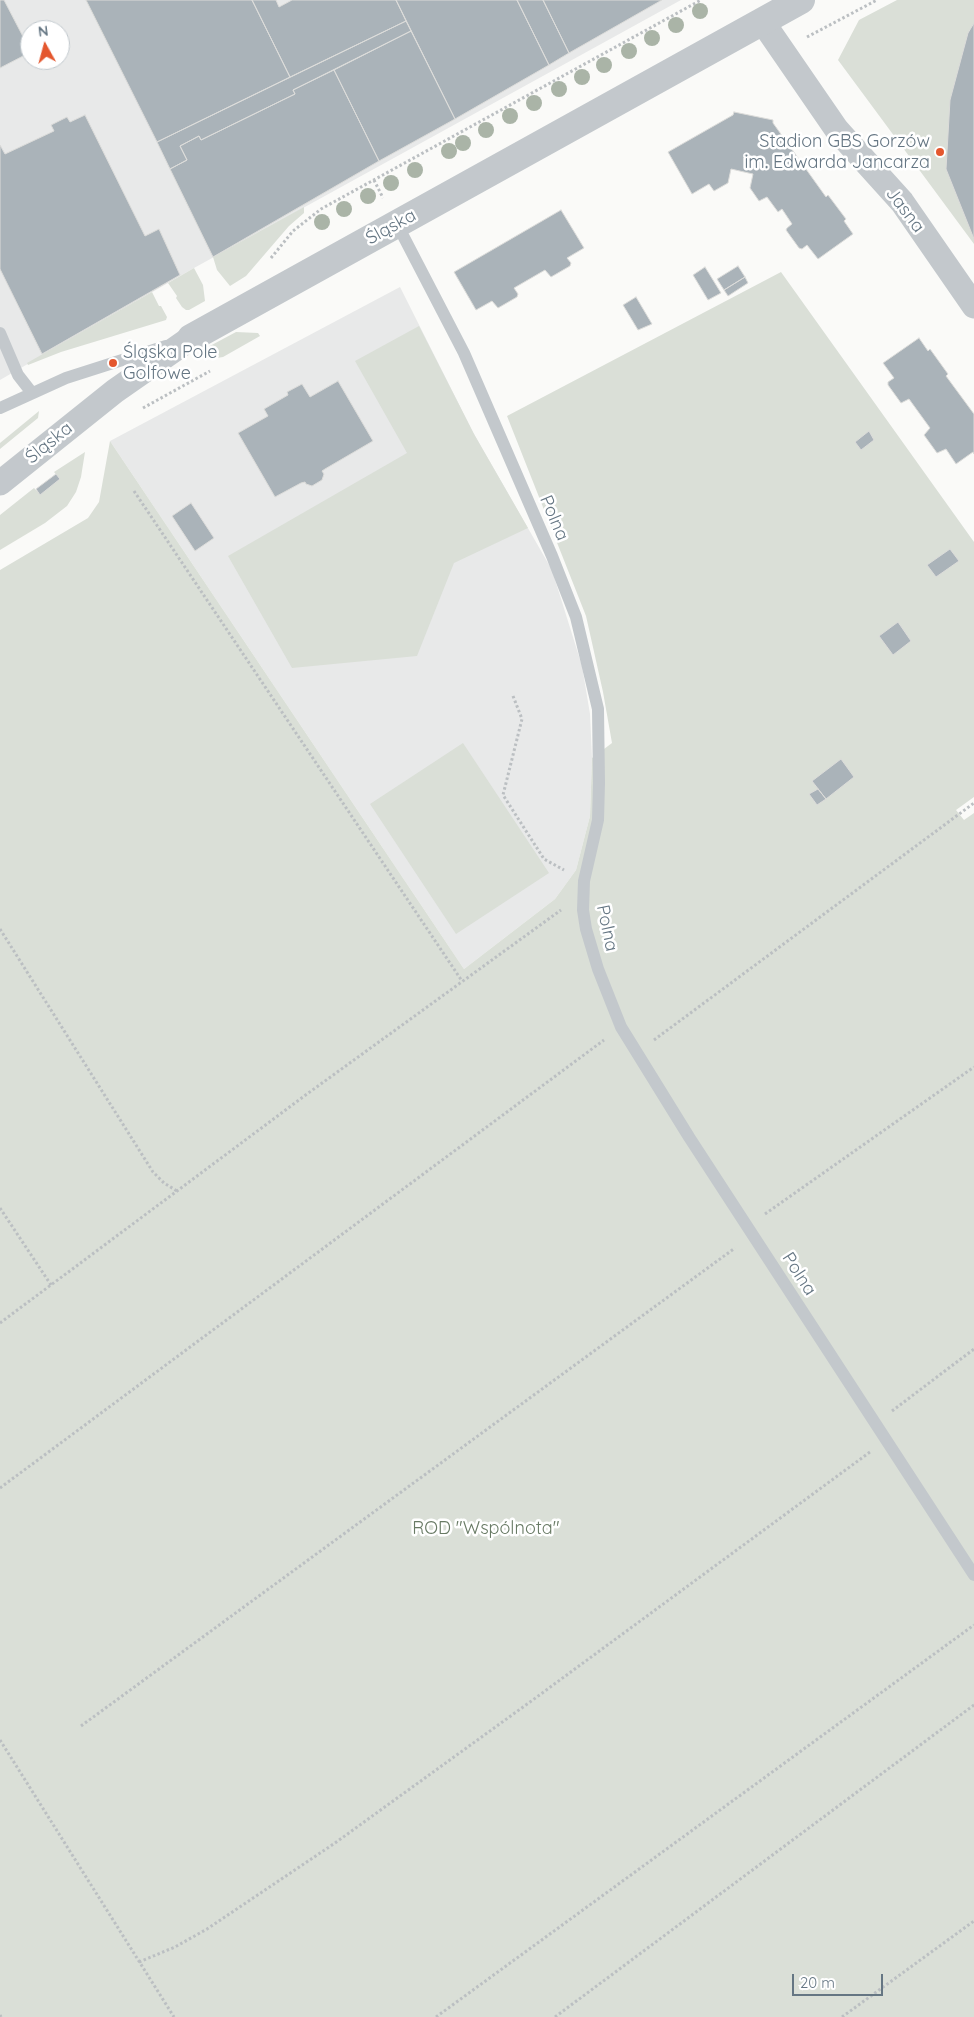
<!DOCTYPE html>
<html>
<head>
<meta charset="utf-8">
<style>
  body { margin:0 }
  #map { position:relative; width:974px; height:2017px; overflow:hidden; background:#fafaf8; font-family:Quicksand,sans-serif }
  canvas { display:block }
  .north { position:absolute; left:20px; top:20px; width:50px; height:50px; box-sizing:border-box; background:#fff; border:1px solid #c1c8cd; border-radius:50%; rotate:353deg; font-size:14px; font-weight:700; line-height:20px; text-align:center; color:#657683 }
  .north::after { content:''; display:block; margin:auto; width:18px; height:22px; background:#e4572e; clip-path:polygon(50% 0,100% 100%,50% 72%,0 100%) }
  .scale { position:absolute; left:792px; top:1974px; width:91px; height:22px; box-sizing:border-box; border:2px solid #657683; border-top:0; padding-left:6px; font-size:15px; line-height:18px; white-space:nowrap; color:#657683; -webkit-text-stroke:4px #fff; paint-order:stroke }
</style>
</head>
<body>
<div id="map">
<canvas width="974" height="2017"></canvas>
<div class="north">N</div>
<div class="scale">20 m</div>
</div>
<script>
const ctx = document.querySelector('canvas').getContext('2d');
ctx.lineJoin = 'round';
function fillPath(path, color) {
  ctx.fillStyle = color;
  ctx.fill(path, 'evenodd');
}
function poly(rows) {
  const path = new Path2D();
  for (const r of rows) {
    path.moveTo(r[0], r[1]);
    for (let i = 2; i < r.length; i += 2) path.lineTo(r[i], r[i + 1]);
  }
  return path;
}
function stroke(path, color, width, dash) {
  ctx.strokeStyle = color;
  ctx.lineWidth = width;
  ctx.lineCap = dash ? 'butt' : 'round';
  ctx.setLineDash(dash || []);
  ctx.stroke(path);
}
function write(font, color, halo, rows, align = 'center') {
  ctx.font = font + ' Quicksand,sans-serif';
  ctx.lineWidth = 5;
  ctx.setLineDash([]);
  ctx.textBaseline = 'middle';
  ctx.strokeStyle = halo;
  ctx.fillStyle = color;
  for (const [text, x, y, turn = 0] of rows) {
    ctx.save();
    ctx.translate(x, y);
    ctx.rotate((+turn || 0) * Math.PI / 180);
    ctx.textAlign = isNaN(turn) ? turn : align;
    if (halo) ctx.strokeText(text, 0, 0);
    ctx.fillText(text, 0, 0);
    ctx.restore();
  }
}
fillPath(poly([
  [0,0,681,0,194,268,0,380],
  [30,30,60,30,60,60,30,60],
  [400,287,474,434,552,570,582,666,590,714,592,758,590,816,576,870,555,899,464,969,110,441]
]), '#e8e9e9');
fillPath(poly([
  [897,0,974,0,974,244,838,60,859,20],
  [304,207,304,213,289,226,246,276,230,286,217,270,213,257],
  [194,268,203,285,205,301,189,310,186,310,182,307,176,298,177,296,168,283],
  [781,272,974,542,974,797,956,810,964,820,974,813,974,2017,0,2017,0,570,88,518,99,502,110,441,464,969,555,899,576,870,590,816,592,758,612,743,603,692,586,616,507,416],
  [152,292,159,306,161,306,167,317,166,320,61,352,28,365,27,363],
  [419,326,474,434,528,528,454,563,417,656,292,668,228,556,407,453,355,361],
  [236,332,258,333,260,336,223,357,217,358,213,356,208,347],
  [39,411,38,418,0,449,0,443],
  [85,452,81,477,76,492,67,506,45,523,0,550,0,515,34,488,40,494,60,479,54,472],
  [463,743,549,873,456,934,370,804]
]), '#dadfd7');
const building = poly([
  [0,0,4,0,30,50,29,53,0,68,0,0],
  [86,0,252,0,290,77,157,142,86,0],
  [252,0,276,0,279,7,292,0,396,0,406,21,290,77,252,0],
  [396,0,517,0,549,65,455,119,396,0],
  [517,0,543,0,569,53,549,65,517,0],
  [543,0,662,0,569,53,543,0],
  [406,21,411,31,293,90,295,94,201,140,199,136,180,146,187,160,170,169,157,142,406,21],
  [974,23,974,239,946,169,950,100,968,33,974,23],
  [411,31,455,119,379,161,334,70,411,31],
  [334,70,379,161,213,257,170,169,187,160,180,146,199,136,201,140,295,94,293,90,334,70],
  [734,112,773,120,773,123,826,197,828,195,846,219,844,221,853,234,818,259,807,245,802,249,799,248,786,230,787,228,792,224,782,209,778,212,767,197,759,201,750,188,753,174,731,169,728,183,714,191,709,184,692,194,668,152,733,115,734,112],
  [85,115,145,236,159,229,180,275,42,354,0,269,0,145,5,154,54,131,51,125,67,117,70,122,85,115],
  [561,210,584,248,567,258,571,263,570,266,551,277,545,270,514,288,518,294,517,297,498,308,492,301,476,310,454,272,561,210],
  [738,266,745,277,724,290,717,279,738,266],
  [705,267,721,293,708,300,693,275,705,267],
  [745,277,748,283,728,296,724,290,745,277],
  [636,297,652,324,638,330,623,305,636,297],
  [919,338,928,351,930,349,948,374,946,376,974,414,974,454,973,452,956,464,946,449,937,453,924,435,930,428,909,399,901,403,888,385,888,382,894,378,883,363,919,338],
  [338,381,373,441,325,469,322,471,324,474,322,480,312,486,306,484,305,482,301,483,275,497,238,433,268,416,264,409,288,395,287,392,302,384,310,397,338,381],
  [869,431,874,440,861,450,855,442,869,431],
  [56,474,60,479,40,495,36,489,56,474],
  [191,503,214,538,195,551,172,516,191,503],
  [950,549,959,561,936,577,927,565,950,549],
  [898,622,911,641,893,655,879,636,898,622],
  [841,759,854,777,826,799,812,781,841,759],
  [818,789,826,799,817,805,809,794,818,789]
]);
fillPath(building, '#aab3b9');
stroke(building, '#dcdcda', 1);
stroke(poly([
  [807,37,877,0],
  [374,180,383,198],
  [271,258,293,231,321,209,701,0],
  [143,408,210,371],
  [134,491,462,981],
  [513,696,522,719,503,795,544,859,564,870],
  [0,929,153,1172,164,1183,177,1191],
  [654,1040,974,803],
  [0,1208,51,1285],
  [765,1214,974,1067],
  [0,1323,307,1094,561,910],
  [892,1411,974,1349],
  [0,1488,604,1040],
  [81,1726,735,1248],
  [0,1740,174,2017],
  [139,1962,175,1947,207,1929,335,1843,530,1702,870,1452],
  [0,2015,1,2017],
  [436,2017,974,1625],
  [555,2017,974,1705],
  [842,2017,974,1921]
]), '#bbbfc2', 3, [2.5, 2.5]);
stroke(poly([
  [397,224,464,353,552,556,576,617,598,709,599,783,598,820,584,881,583,910,586,929,598,969,621,1027,689,1137,974,1575],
  [0,333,18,375,32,393],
  [0,408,66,378,166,346]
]), '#c3c8cc', 12);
stroke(poly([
  [762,21,837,130,902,202,974,306],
  [0,483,115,391,191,338]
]), '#c3c8cc', 25);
stroke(poly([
  [191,338,801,0]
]), '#c3c8cc', 28);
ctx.fillStyle = '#aab4a7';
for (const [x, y] of [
  [700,11],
  [676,25],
  [652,38],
  [629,51],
  [604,65],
  [582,77],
  [559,89],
  [534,103],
  [510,116],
  [486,130],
  [463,143],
  [449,151],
  [415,170],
  [391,183],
  [368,196],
  [344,209],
  [322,222]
]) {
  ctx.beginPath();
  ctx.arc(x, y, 8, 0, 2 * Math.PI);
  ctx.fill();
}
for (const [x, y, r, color] of [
  [940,152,5,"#e4572e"],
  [113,363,5,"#e4572e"]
]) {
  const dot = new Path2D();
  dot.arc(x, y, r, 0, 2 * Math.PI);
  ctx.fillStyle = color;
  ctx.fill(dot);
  stroke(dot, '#fff', 2);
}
write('18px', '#657683', '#fff', [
  ["Stadion GBS Gorzów",930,142],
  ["im. Edwarda Jancarza",930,163],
  ["Śląska Pole",123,353,"left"],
  ["Golfowe",123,374,"left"]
], 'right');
write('18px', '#657683', '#fff', [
  ["Jasna",905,210,53],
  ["Śląska",391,227,-29],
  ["Śląska",49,443,-39],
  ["Polna",554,518,67],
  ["Polna",607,928,78],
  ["Polna",799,1274,57]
]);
write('18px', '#687a64', '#fff', [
  ["ROD \"Wspólnota\"",486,1529]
]);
</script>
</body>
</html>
